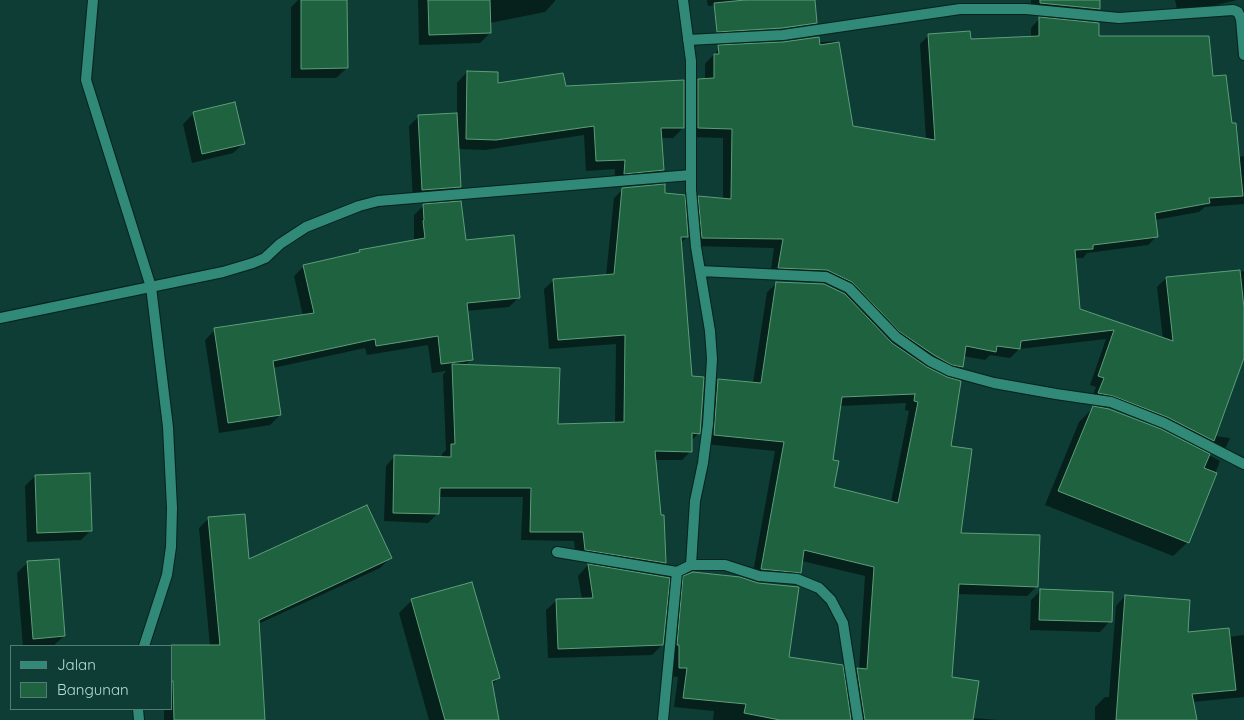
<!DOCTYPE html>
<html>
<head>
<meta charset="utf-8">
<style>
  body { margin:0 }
  #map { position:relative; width:1244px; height:720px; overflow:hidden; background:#0d3d34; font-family:Quicksand,sans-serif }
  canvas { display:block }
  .legend { position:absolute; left:10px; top:645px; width:162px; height:65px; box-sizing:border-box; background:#0d3d34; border:1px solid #517e74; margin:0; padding:6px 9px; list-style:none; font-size:15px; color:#b7dfd5 }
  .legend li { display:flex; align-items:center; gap:10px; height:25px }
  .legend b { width:25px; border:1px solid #517e74 }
</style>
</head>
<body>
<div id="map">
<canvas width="1244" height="720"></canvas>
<ul class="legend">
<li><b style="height:6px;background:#318978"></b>Jalan</li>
<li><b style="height:14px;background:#1e6240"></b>Bangunan</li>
</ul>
</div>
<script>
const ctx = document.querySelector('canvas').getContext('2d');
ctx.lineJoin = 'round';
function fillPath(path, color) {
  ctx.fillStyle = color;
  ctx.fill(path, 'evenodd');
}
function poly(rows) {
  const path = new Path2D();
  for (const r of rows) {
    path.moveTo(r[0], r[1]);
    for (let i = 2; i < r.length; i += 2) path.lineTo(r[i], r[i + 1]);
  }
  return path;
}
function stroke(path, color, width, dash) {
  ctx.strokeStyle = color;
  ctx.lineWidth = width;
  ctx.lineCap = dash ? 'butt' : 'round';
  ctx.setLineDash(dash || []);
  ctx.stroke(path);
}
fillPath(poly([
  [298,0,346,0,347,68,336,78,291,78,291,7],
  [418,0,555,0,555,1,545,12,490,23,490,33,480,43,419,45],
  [707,0,762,0,708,6],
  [1031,0,1098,0,1098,9,1089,18,1031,12],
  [1175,0,1237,0,1178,14],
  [1040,18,1212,78,1231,124,1238,157,1244,156,1244,204,1205,207,1199,212,1155,220,1157,236,1148,245,1087,253,1083,258,1074,258,1079,310,1163,339,1157,287,1166,278,1244,271,1244,358,1215,436,1230,438,1226,447,1217,456,1157,425,1104,404,1090,402,1096,387,1090,385,1106,339,1019,349,1010,358,990,355,985,360,963,356,962,367,952,376,943,373,920,362,950,447,959,534,1036,587,1027,596,957,594,951,678,972,718,999,720,854,720,848,678,857,669,859,669,865,576,802,561,800,573,791,582,752,578,775,451,705,444,709,389,718,380,753,383,767,292,777,283,824,285,848,296,843,291,817,279,770,277,774,248,693,246,690,206,699,197,723,200,723,138,689,137,689,90,698,80,705,80,705,64,719,49,837,41,852,127,926,140,920,44,929,35,969,40,1031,38,1031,28],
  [906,403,905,410,909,411,891,502,833,488,832,461,839,406],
  [467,72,496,84,564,88,683,128,673,138,661,138,663,170,652,180,614,183,615,169,586,171,584,135,485,150,458,149,459,187,449,197,413,200,409,126,419,116,457,114,457,83],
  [234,104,244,143,233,153,192,163,183,124,193,114],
  [623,189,664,194,687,237,681,243,691,377,699,433,691,441,691,451,682,460,654,460,664,563,655,572,576,559,574,541,521,540,523,497,438,497,438,513,428,523,384,521,386,466,395,456,442,458,442,454,446,450,443,375,446,371,432,373,428,345,367,355,365,348,273,368,280,415,270,425,219,433,205,340,215,330,303,316,294,276,304,266,357,254,360,251,414,242,414,215,424,205,465,241,519,297,509,307,466,311,471,359,465,366,557,426,615,424,616,344,549,349,544,289,554,280,606,276,614,198],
  [1093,408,1161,430,1220,461,1188,542,1173,556,1045,505,1079,422],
  [35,476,91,530,81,540,27,542,25,486],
  [209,518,248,561,390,558,380,568,258,624,264,720,164,720,164,709,171,709,171,646,160,646,210,646,199,528],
  [28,562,64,636,53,646,23,646,17,573],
  [588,565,668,579,662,645,652,655,548,658,546,610,557,600,582,599,578,576],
  [684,577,788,658,850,720,713,720,714,711,674,707,678,677,670,676,675,587],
  [1041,590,1110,621,1100,632,1030,630,1031,600],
  [1125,596,1186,633,1229,637,1244,635,1244,697,1192,702,1195,720,1095,720,1095,707,1105,697,1109,697,1116,606],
  [412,600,499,678,491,685,498,720,429,720,399,613]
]), '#0007');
const building = poly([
  [301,0,347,0,348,68,301,69,301,0],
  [428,0,490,0,491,33,429,35,428,0],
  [745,0,815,0,817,23,782,28,717,32,714,3,745,0],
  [1040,0,1100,0,1100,9,1040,3,1040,0],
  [1039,17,1099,23,1099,36,1209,36,1213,76,1226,75,1232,123,1236,123,1243,196,1209,198,1210,203,1155,213,1158,237,1093,245,1093,249,1075,250,1080,309,1173,341,1166,277,1240,270,1244,308,1244,358,1214,441,1167,417,1113,396,1098,393,1104,378,1098,376,1114,330,1021,341,1020,349,997,346,996,352,966,346,963,367,952,365,934,355,900,332,852,282,827,270,778,268,783,239,702,238,698,196,731,199,732,129,698,128,698,79,714,78,714,54,719,54,718,45,783,42,819,37,820,45,839,42,853,126,935,140,928,34,970,31,971,39,1039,36,1039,17],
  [467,71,498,72,498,83,563,73,566,86,684,80,684,128,661,128,664,170,624,174,625,160,596,161,594,126,496,140,466,139,467,71],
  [235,102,245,144,202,154,193,112,235,102],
  [457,113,461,187,422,190,418,115,457,113],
  [665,184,665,193,685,195,688,237,681,237,692,376,704,377,700,434,692,433,692,452,655,451,661,515,664,515,666,563,585,550,583,532,530,532,531,488,440,488,439,514,393,513,394,455,451,457,451,444,455,444,452,364,560,368,558,424,624,422,625,335,558,340,553,279,614,274,622,188,665,184],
  [461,201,466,240,514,235,520,298,467,303,473,360,441,364,438,336,376,346,375,339,273,361,281,415,228,423,214,328,314,313,303,265,360,252,359,250,425,238,423,221,424,220,423,204,461,201],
  [776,282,824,284,845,294,892,343,927,367,947,377,961,381,951,446,972,449,961,533,1040,535,1038,587,959,584,952,677,979,681,973,720,865,720,857,668,867,669,874,567,804,550,801,573,761,569,784,442,714,435,718,379,761,383,776,282],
  [915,394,914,401,918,402,898,503,834,487,839,461,833,460,842,397,915,394],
  [1093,406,1109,409,1161,429,1210,454,1204,468,1217,473,1189,543,1058,491,1093,406],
  [90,473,92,531,37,533,35,475,90,473],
  [367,505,392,558,259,620,265,720,174,720,173,681,171,681,171,645,220,645,208,517,245,514,249,559,367,505],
  [59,559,65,636,33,639,27,561,59,559],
  [588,564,670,578,663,645,558,649,556,599,593,598,588,564],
  [693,572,740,577,758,583,799,587,789,657,843,665,851,720,780,720,744,713,746,704,683,698,687,668,679,668,679,645,677,645,683,576,693,572],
  [472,582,500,678,492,681,499,720,445,720,411,599,472,582],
  [1040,589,1113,592,1112,622,1039,620,1040,589],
  [1125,595,1190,600,1188,632,1229,628,1236,690,1192,694,1197,720,1116,720,1125,595]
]);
fillPath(building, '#1e6240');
stroke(building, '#5d9e79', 1);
const minor = poly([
  [93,0,86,80,151,287,168,427,172,508,171,547,167,575,144,646],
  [683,0,691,61,691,190,696,247,710,331,712,359,708,424,703,463,695,501,691,565,725,565,759,576,797,579,819,588,831,600,843,623,858,720],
  [688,40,783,35,960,9,1026,9,1119,18,1233,10,1238,12,1241,19,1244,55],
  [700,271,826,277,849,288,896,337,930,361,950,371,994,383,1056,394,1111,402,1164,423,1244,464],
  [0,318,223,272,253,263,265,258,280,244,306,227,359,206,378,201,691,175],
  [557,552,677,572,691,565],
  [138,709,139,720],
  [663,720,677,572]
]);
stroke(minor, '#06221c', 12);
stroke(minor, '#318978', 10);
</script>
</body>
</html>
